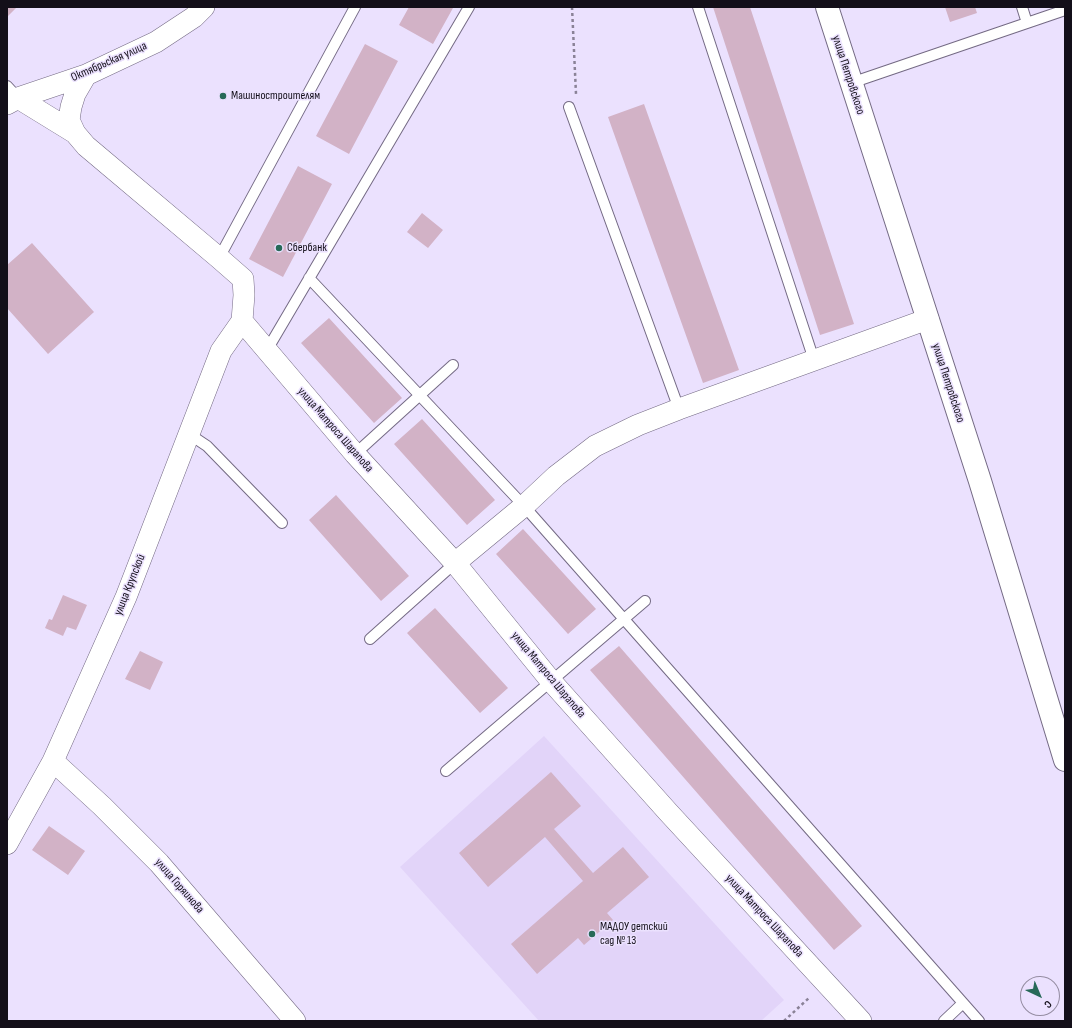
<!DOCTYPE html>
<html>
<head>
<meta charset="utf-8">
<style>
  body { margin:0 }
  #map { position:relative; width:1072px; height:1028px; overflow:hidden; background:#ebe1fe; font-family:"Sofia Sans Condensed",sans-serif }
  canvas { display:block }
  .frame { position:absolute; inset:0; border:8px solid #130f19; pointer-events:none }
  .north { position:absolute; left:1020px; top:976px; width:40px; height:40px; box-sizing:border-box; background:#ebe1fe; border:1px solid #958da2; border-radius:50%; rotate:136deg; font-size:11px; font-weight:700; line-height:16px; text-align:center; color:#130f19 }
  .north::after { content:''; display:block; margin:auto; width:14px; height:18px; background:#276958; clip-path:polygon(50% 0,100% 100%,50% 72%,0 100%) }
</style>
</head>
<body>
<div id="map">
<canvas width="1072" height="1028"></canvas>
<div class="frame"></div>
<div class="north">С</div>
</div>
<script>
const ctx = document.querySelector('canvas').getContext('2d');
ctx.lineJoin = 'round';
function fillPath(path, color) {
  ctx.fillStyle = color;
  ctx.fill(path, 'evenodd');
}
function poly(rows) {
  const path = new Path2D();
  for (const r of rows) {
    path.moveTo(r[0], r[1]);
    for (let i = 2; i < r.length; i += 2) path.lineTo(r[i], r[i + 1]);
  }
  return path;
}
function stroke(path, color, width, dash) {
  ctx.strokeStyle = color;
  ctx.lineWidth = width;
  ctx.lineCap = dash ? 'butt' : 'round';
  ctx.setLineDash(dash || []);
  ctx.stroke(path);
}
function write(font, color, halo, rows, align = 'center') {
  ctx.font = font + ' "Sofia Sans Condensed",sans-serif';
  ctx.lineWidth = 3;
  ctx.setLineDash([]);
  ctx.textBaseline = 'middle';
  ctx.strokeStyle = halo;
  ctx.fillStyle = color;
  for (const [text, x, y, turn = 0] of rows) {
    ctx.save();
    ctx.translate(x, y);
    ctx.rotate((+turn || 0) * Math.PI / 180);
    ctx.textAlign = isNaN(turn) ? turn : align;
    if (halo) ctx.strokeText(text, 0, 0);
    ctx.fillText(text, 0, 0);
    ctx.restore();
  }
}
fillPath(poly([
  [544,736,784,1000,761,1021,539,1021,400,867]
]), '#e2d4f9');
fillPath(poly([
  [7,7,17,7,7,17],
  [409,7,453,8,433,44,399,25],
  [713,7,750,7,854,324,820,335],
  [945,7,975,7,977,13,950,22],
  [365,44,398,61,349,154,316,136],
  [644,104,739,370,703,383,608,117],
  [298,166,332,184,283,277,249,259],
  [422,213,443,230,428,248,407,232],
  [32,243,94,312,48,354,7,308,7,265],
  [329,318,402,398,374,423,301,343],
  [422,419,495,500,467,525,394,444],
  [336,495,409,576,381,601,309,520],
  [523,529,596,609,568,634,496,554],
  [63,595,87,605,76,630,67,627,63,636,45,628,49,619,52,620],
  [435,608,508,688,480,713,407,633],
  [619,646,862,926,834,950,590,670],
  [140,651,163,662,150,690,125,679],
  [551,772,581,806,554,829,593,873,623,847,649,877,607,913,613,920,584,945,578,938,537,974,511,944,583,881,545,837,488,887,459,853],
  [49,826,85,851,68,875,32,850]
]), '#d2b2c6');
const lane = poly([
  [698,7,814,360],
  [1022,7,1027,23],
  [851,83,1065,10],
  [7,86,18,98],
  [569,107,679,409],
  [219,258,355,7],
  [309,278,524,506,979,1021],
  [267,350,469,7],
  [189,434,207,446,282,523],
  [355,454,453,365],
  [370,639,455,563],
  [446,771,645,601],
  [944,1021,963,1003]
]);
const street = poly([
  [18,98,75,133],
  [7,104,18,98,86,75,156,42,194,17,204,7],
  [242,321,355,454,455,563,551,681,668,812,861,1021],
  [455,563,524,506,556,476,595,446,638,425,679,409,928,319],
  [53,761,102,806,159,863,295,1021],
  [7,844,53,761,126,597,221,351,242,321,244,295,243,279,219,258,86,146,75,133,69,120,71,107,75,94,86,75]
]);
const secondary = poly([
  [827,7,980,481,1065,760]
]);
stroke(lane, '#746a84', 12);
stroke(street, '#746a84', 22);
stroke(secondary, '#746a84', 24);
stroke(poly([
  [572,7,576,94],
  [784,1021,810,997]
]), '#8a8297', 2.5, [3, 3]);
stroke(lane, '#fff', 10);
stroke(street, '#fff', 21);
stroke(secondary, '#fff', 22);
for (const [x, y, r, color] of [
  [223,96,4,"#276958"],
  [279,248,4,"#276958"],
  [592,934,4,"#276958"]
]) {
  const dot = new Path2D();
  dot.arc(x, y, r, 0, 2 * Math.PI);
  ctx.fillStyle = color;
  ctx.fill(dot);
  stroke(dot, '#ebe1fe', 1.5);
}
write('12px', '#130f19', '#ebe1fe', [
  ["Октябрьская улица",109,62,-24],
  ["улица Петровского",848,75,72],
  ["улица Петровского",948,383,72],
  ["улица Матроса Шарапова",335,430,49],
  ["улица Крупской",130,585,-68],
  ["улица Матроса Шарапова",548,675,50],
  ["улица Горяинова",179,886,49],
  ["улица Матроса Шарапова",764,916,47]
]);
write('12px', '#130f19', '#ebe1fe', [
  ["Машиностроителям",231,96],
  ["Сбербанк",287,248],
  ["МАДОУ детский",600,927],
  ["сад № 13",600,941]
], 'left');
</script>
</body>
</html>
